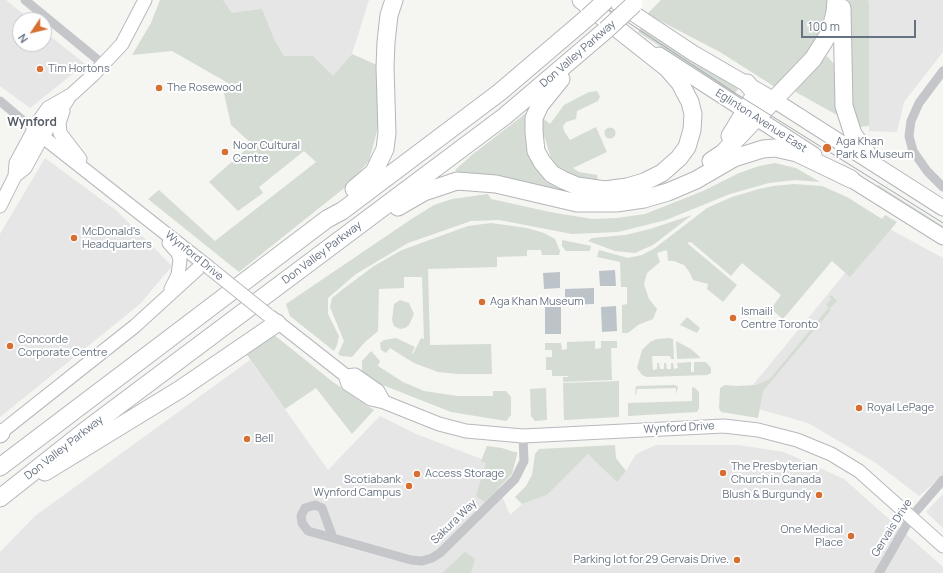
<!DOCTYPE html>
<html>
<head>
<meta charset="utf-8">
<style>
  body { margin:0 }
  #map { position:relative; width:943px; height:573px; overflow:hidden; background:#f5f5f2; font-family:Manrope,sans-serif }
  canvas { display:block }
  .north { position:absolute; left:12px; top:12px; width:40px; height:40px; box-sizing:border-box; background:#fff; border:1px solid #c2c6cd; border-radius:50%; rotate:235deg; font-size:11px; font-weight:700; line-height:16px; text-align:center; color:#667181 }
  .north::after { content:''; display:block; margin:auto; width:14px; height:18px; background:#d66f31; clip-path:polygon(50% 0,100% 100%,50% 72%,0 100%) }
  .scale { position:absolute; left:801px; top:20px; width:115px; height:18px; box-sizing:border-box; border:2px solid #667181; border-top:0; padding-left:5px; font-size:12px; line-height:14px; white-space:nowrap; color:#667181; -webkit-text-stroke:3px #fff; paint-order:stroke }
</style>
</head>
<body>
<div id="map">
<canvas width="943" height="573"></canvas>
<div class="north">N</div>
<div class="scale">100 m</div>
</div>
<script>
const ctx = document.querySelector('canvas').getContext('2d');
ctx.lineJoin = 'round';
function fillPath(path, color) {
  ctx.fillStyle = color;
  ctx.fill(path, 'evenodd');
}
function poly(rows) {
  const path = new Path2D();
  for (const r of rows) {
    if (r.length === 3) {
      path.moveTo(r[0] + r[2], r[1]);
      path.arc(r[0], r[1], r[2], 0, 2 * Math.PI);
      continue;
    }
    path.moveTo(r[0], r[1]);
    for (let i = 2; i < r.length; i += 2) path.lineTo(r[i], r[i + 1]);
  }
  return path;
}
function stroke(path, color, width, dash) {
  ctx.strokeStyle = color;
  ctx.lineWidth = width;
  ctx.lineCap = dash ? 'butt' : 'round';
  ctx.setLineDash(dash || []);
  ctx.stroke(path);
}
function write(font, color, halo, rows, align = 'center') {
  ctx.font = font + ' Manrope,sans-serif';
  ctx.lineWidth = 4;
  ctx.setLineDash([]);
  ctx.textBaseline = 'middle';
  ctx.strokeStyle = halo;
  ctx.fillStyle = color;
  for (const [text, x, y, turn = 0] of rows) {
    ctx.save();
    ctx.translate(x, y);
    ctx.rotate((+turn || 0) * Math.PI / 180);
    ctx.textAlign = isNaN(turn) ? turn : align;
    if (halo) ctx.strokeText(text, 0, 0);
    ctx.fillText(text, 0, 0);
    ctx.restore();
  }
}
fillPath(poly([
  [0,0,6,0,31,20,20,20,20,44,44,44,44,31,85,64,30,108,0,86],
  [223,0,369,0,352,54,333,77,313,56,284,56,274,39,232,13],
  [868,0,943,0,943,52,904,102,897,132,869,131],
  [45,158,117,211,172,266,140,304,0,417,0,234],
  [884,226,943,258,943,475,919,496,876,463,808,423,738,403],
  [250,360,328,470,380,416,416,434,487,461,510,515,522,504,547,495,588,454,626,471,636,454,656,445,739,445,784,452,844,479,943,567,943,573,0,573,0,552,35,516],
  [943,494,943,528,926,512]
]), '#e5e6e5');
fillPath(poly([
  [160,0,223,0,232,13,262,9,274,39,284,56,313,56,333,76,352,54,377,65,380,120,369,161,348,185,239,272,148,199,159,190,215,241,316,162,304,151,259,187,263,193,238,211,209,182,252,144,231,125,224,93,230,87,228,83,172,51,132,55,151,23],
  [661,0,828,0,828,3,819,35,799,67,775,87,720,52,647,14],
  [848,0,868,0,869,5,869,126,855,127,851,106,851,39],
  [643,25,739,87,734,95,638,32],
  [827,56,835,65,837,115,794,91],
  [597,91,600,97,598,101,577,111,576,119,566,122,563,126,564,131,570,140,596,127,607,152,573,168,579,172,597,175,598,181,572,179,552,163,545,138,540,134,543,118,550,124,564,105,589,92],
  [534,107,528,132,569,187,662,178,666,184,657,188,589,197,489,175,458,173,455,170,473,154],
  [610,133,5.5],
  [775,163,796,168,820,182,795,180,769,183,730,194,666,220,618,232,572,234,499,220,471,221,408,243,356,274,328,298,328,314,339,336,337,345,334,351,290,316,286,304,413,218,434,205,452,199,488,194,491,199,550,212,592,219,617,218,645,214,703,191,739,173,759,166],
  [794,184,822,186,847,197,882,219,885,215,897,222,850,277,832,261,783,319,771,309,781,295,742,263,731,276,691,242,687,243,737,285,723,302,707,289,708,284,693,280,690,273,684,265,674,261,668,261,667,250,657,253,660,262,647,273,644,284,649,299,657,309,653,319,638,325,628,333,622,333,622,305,627,304,627,287,621,287,620,262,597,257,599,250,628,258,642,255,655,248,707,208,732,197,759,189,773,186],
  [878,185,943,226,943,232,876,188],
  [692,215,653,245,635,253,615,251,588,241,592,238,625,235,650,229],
  [491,223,527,228,544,233,555,239,560,251,559,255,542,255,541,250,527,250,527,256,497,257,497,267,428,269,430,345,491,344,492,374,458,374,438,372,414,363,390,348,386,353,381,350,380,343,384,340,396,338,415,347,412,353,413,354,421,338,424,339,422,277,404,277,404,288,379,289,378,331,365,342,352,357,341,356,338,354,344,341,330,307,332,298,343,289,374,266,402,250,468,226],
  [562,240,591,246,590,251,566,251,562,246],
  [831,295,837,301,829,309,831,310,763,391,758,418,721,412,719,408,720,388,725,385,737,386,756,385,770,379,829,307,826,305,831,299,829,297],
  [400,300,409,303,414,314,409,325,405,328,400,329,394,326,392,320,394,304],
  [687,317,700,328,697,333,680,325],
  [273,334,333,382,374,410,352,434,316,388,285,409,245,352],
  [669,338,673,339,674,359,671,359,670,356,652,356,653,370,657,369,657,363,659,363,660,369,664,369,664,363,666,363,667,369,671,369,671,363,673,363,674,369,678,368,677,363,691,362,691,372,694,372,694,362,706,362,711,368,711,373,707,375,647,377,642,375,637,368,642,350,650,342,657,339],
  [595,341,595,349,601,348,601,341,617,341,617,348,611,348,612,380,563,382,563,377,568,377,568,376,552,376,552,370,546,370,546,357,552,357,552,350,545,350,545,343,561,343,562,350,567,349,567,342],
  [676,341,691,349,701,358,677,359],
  [371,351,380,361,378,366,403,382,424,391,458,396,493,396,493,391,506,391,511,397,511,415,506,421,451,412,380,384,362,372,362,361],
  [619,381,619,417,564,420,563,383],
  [675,385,678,387,676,394,676,388,637,389,636,395,635,394,636,386],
  [692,387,695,388,699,392,699,408,697,412,628,416,628,403,692,401],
  [546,388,547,420,535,421,531,416,530,389],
  [615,445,616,458,626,471,617,482,588,454,547,495,522,504,515,497,526,486,532,475,535,454,539,449],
  [487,446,502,448,514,452,517,452,517,455,512,474,485,502,476,496,486,463,481,461],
  [465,552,475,559,471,573,442,573]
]), '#d5dcd3');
fillPath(poly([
  [615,270,616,286,600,286,599,271],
  [560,272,560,288,544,289,543,273],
  [594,288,594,304,565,305,565,289],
  [616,306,617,331,602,332,601,307],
  [545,307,561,307,561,334,545,334]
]), '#bdc4c9');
const secondary = poly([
  [63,111,59,123,60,133,80,159],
  [33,129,207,266],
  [15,176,16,163,38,122,48,108,71,95,93,75,122,44,145,0],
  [0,206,15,176,25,168,42,137,68,99],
  [169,243,178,253,180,260,178,275,171,289],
  [271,317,345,375,348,384,371,399,384,402,439,424,466,431,523,436,724,426,758,430,797,440,831,454,859,471,943,546],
  [346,376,355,375,378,391,384,402],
  [0,433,135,326,203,264]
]);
const primary = poly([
  [613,0,693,53,774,100,943,208],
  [659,55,814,155],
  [841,173,943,237]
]);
const highway = poly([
  [842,8,844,106,853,134,873,162],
  [561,79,540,105,534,118,534,132,536,151,542,162,552,174,563,180,577,186,605,190,627,187,644,182,662,173,679,158,687,147,692,130,693,114,690,102,680,83,667,68,581,0],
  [730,136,753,98,754,92,747,83],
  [711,161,723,153,813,59,830,32,835,12,836,0],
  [354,189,374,172,385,149,387,133,385,67,386,42,389,15,394,0],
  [398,207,424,192,457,181,496,184,577,203,616,203,644,199,668,192,696,180,734,158,763,149,775,148,797,153,851,179],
  [0,434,1,433],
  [0,467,327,219,342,211,500,92,588,17],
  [45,472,179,390,277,323],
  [0,498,90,427,505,116,606,30]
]);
stroke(secondary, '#b6b9be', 15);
stroke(primary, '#b4b7bb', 17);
stroke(highway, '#b4b6ba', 19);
stroke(poly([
  [25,0,103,64],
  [943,71,919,103,911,121,909,136,913,151,927,171,943,187],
  [0,101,33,129],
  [333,538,308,531,302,523,301,516,305,508,315,505,322,508,333,538,411,560,422,561,432,558,440,553,515,479,524,461,523,436],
  [879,573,911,517,943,480]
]), '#c4c6ca', 9);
stroke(secondary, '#fff', 13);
stroke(primary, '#fff', 15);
stroke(highway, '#fff', 17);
stroke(poly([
  [594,0,735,93,943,223]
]), '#a4a8ae', 1);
const secondaryBridge = poly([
  [207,266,268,315]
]);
const highwayBridge = poly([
  [588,17,606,0],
  [606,30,634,4]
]);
stroke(secondaryBridge, '#b6b9be', 15, []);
stroke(highwayBridge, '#b4b6ba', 19, []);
stroke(secondaryBridge, '#fff', 13);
stroke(highwayBridge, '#fff', 17);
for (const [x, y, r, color] of [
  [40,69,4,"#d66f31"],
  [159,88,4,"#d66f31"],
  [827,148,5,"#d66f31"],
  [225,152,4,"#d66f31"],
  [74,238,4,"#d66f31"],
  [482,302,4,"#d66f31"],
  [733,318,4,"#d66f31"],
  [10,346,4,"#d66f31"],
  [859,408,4,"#d66f31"],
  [247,439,4,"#d66f31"],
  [723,473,4,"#d66f31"],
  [417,474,4,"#d66f31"],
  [409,486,4,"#d66f31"],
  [819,495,4,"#d66f31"],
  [851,536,4,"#d66f31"],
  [737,560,4,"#d66f31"]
]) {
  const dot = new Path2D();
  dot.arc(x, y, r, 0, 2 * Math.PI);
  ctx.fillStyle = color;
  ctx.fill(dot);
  stroke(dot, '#fff', 1.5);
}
write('11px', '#667181', '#fff', [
  ["Don Valley Parkway",578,54,-41],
  ["Eglinton Avenue East",761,121,33],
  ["Don Valley Parkway",322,253,-37],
  ["Wynford Drive",194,256,39],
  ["Wynford Drive",679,428,-3],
  ["Don Valley Parkway",64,448,-38],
  ["Sakura Way",454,522,-44],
  ["Gervais Drive",892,528,-58]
]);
write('11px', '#667181', '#fff', [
  ["Tim Hortons",48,69],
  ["The Rosewood",167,88],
  ["Aga Khan",836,142],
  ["Park & Museum",836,155],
  ["Noor Cultural",233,146],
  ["Centre",233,159],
  ["McDonald's",82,232],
  ["Headquarters",82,245],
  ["Aga Khan Museum",490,302],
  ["Ismaili",741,312],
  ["Centre Toronto",741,325],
  ["Concorde",18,340],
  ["Corporate Centre",18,353],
  ["Royal LePage",867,408],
  ["Bell",255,439],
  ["The Presbyterian",731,467],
  ["Church in Canada",731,480],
  ["Access Storage",425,474],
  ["Scotiabank",401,480,"right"],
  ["Wynford Campus",401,493,"right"],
  ["Blush & Burgundy",811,495,"right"],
  ["One Medical",843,530,"right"],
  ["Place",843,543,"right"],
  ["Parking lot for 29 Gervais Drive.",729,560,"right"]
], 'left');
write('bold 12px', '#545b66', '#fff', [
  ["Wynford",32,123]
]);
</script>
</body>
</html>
